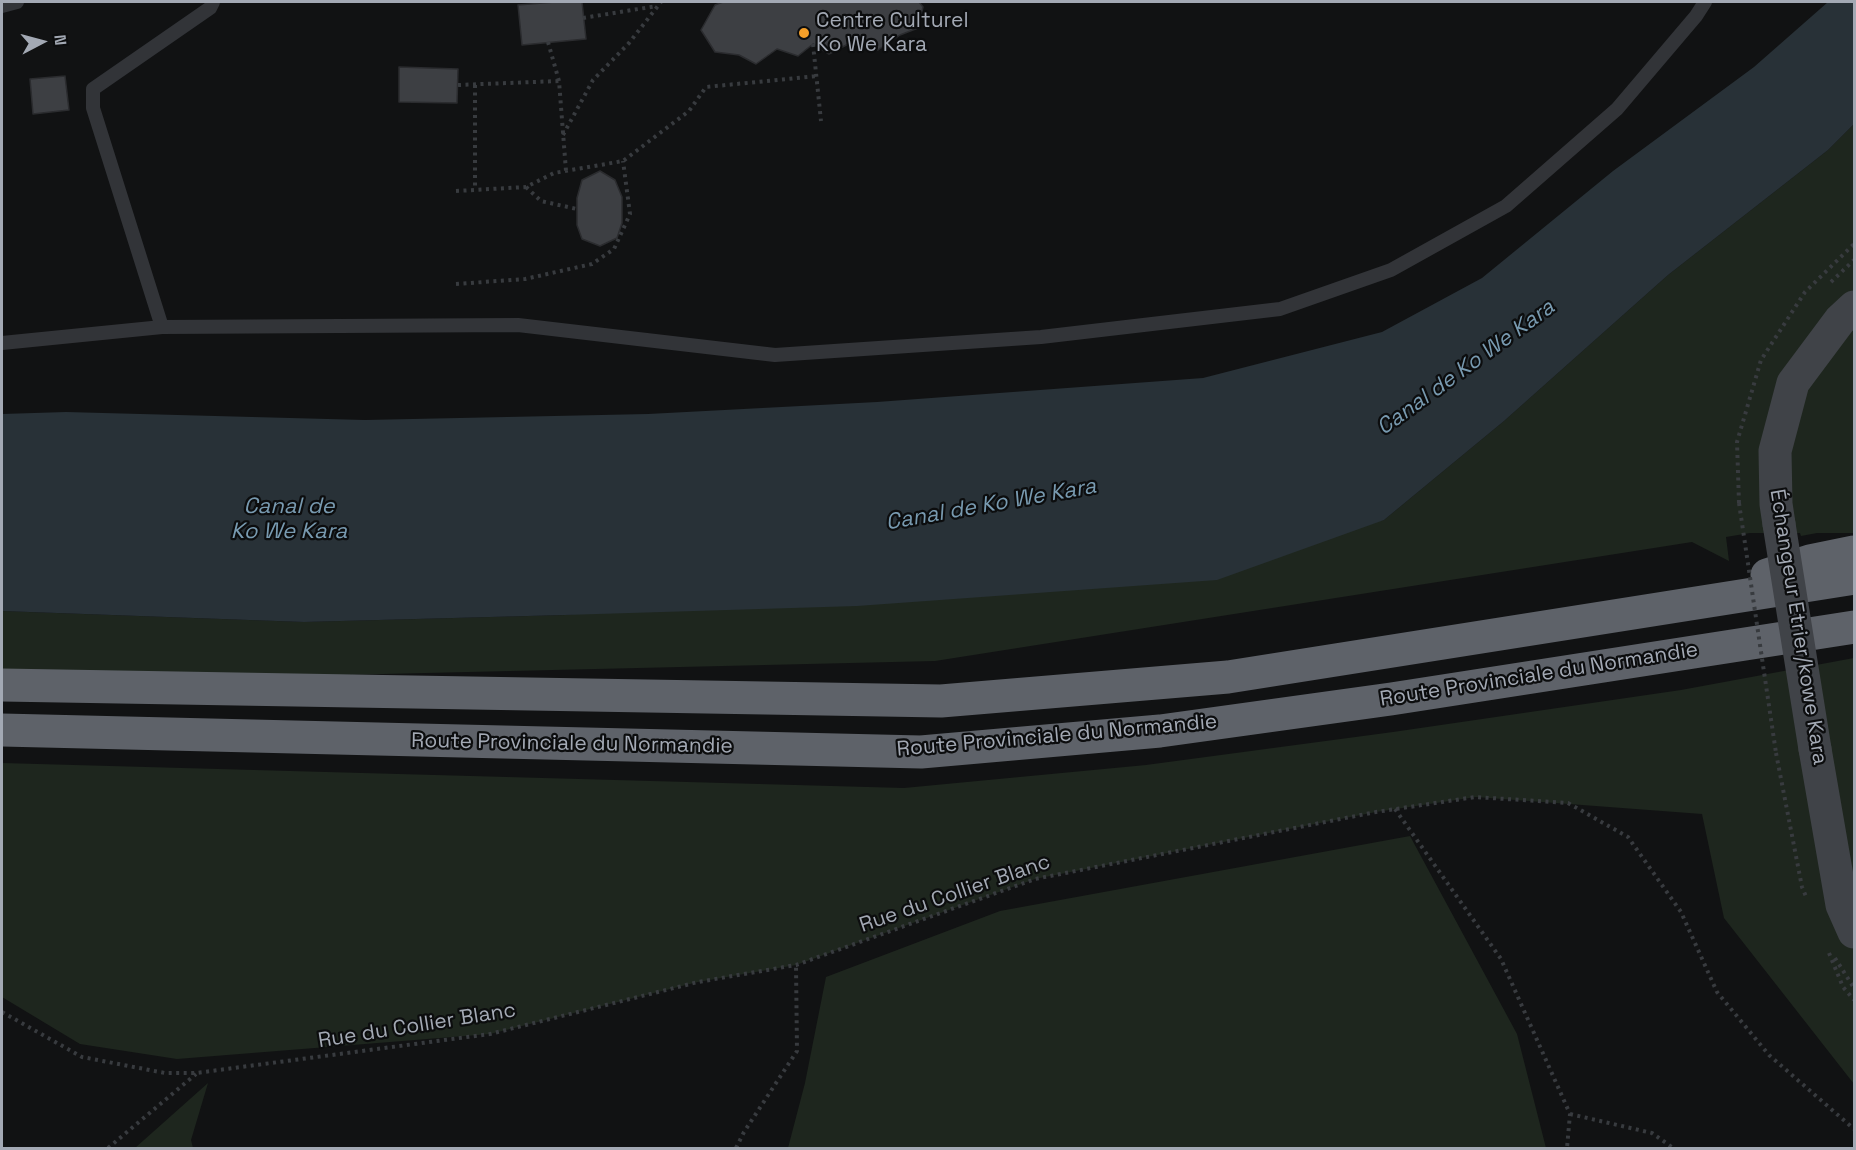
<!DOCTYPE html>
<html>
<head>
<meta charset="utf-8">
<style>
  body { margin:0 }
  #map { position:relative; width:1856px; height:1150px; overflow:hidden; background:#111213; font-family:"Space Grotesk",sans-serif }
  canvas { display:block }
  .frame { position:absolute; inset:0; border:3px solid #a3a9b4; pointer-events:none }
  .north { position:absolute; left:12px; top:12px; width:60px; height:60px; -webkit-text-stroke:4px #0c0d0e; paint-order:stroke; rotate:84deg; font-size:16px; font-weight:700; line-height:24px; text-align:center; color:#a3a9b4 }
  .north::after { content:''; display:block; margin:auto; width:21px; height:27px; background:#a3a9b4; clip-path:polygon(50% 0,100% 100%,50% 72%,0 100%) }
</style>
</head>
<body>
<div id="map">
<canvas width="1856" height="1150"></canvas>
<div class="frame"></div>
<div class="north">N</div>
</div>
<script>
const ctx = document.querySelector('canvas').getContext('2d');
ctx.lineJoin = 'round';
function fillPath(path, color) {
  ctx.fillStyle = color;
  ctx.fill(path, 'evenodd');
}
function poly(rows) {
  const path = new Path2D();
  for (const r of rows) {
    path.moveTo(r[0], r[1]);
    for (let i = 2; i < r.length; i += 2) path.lineTo(r[i], r[i + 1]);
  }
  return path;
}
function stroke(path, color, width, dash) {
  ctx.strokeStyle = color;
  ctx.lineWidth = width;
  ctx.lineCap = dash ? 'butt' : 'round';
  ctx.setLineDash(dash || []);
  ctx.stroke(path);
}
function write(font, color, halo, rows, align = 'center') {
  ctx.font = font + ' "Space Grotesk",sans-serif';
  ctx.lineWidth = 4.5;
  ctx.setLineDash([]);
  ctx.textBaseline = 'middle';
  ctx.strokeStyle = halo;
  ctx.fillStyle = color;
  for (const [text, x, y, turn = 0] of rows) {
    ctx.save();
    ctx.translate(x, y);
    ctx.rotate((+turn || 0) * Math.PI / 180);
    ctx.textAlign = isNaN(turn) ? turn : align;
    if (halo) ctx.strokeText(text, 0, 0);
    ctx.fillText(text, 0, 0);
    ctx.restore();
  }
}
fillPath(poly([
  [1854,124,1854,533,1817,533,1801,536,1800,533,1750,533,1726,537,1729,561,1692,542,935,661,2,683,2,611,304,622,565,615,1384,520,1504,421,1668,275,1828,150],
  [1854,658,1854,1084,1724,918,1702,814,1476,797,1376,812,1035,879,796,965,698,982,490,1034,177,1059,80,1044,2,997,2,763,904,788,1146,765,1393,732,1681,690],
  [1410,836,1517,1034,1546,1148,788,1148,805,1083,826,977,1000,911],
  [208,1083,191,1140,193,1148,135,1148]
]), '#1e261e');
fillPath(poly([
  [1828,2,1854,2,1854,124,1828,150,1668,275,1504,421,1384,520,1217,580,857,606,565,615,304,622,2,611,2,414,66,412,365,420,648,414,877,402,1203,378,1382,332,1482,278,1613,171,1754,67]
]), '#283137');
const building = poly([
  [555,2,582,2,586,39,522,45,518,5,555,2],
  [723,2,919,2,923,7,918,28,900,35,878,50,854,41,829,54,813,44,798,56,777,49,756,64,739,55,715,52,701,30,715,5,723,2],
  [399,67,458,69,457,103,399,102,399,67],
  [65,76,69,110,33,114,30,79,65,76],
  [600,171,615,180,622,197,622,223,617,238,600,246,582,239,577,225,577,198,582,180,600,171]
]);
fillPath(building, '#3d3f43');
stroke(building, '#2b2c2f', 1.5);
stroke(poly([
  [583,18,657,6],
  [548,42,559,81,566,171],
  [813,44,821,121],
  [458,85,559,81],
  [475,85,475,190],
  [563,135,593,80,629,43,661,2],
  [526,187,541,201,577,209],
  [456,191,526,187,554,173,623,161,689,111,706,87,817,76],
  [1831,282,1854,260],
  [456,284,525,279,592,264,614,249,630,214,623,161],
  [1739,503,1737,442,1761,360,1805,292,1854,244],
  [1776,753,1802,887,1807,899],
  [1395,809,1501,959,1570,1114,1567,1148],
  [1829,953,1843,987,1854,1000],
  [1835,958,1854,988],
  [2,1012,82,1057,165,1073,196,1073,490,1034,698,982,796,965,1035,879,1376,812,1475,797,1568,803,1628,837,1681,912,1717,992,1769,1055,1854,1129],
  [1570,1114,1652,1133,1673,1148],
  [108,1148,196,1074],
  [736,1148,744,1132,797,1051,796,965]
]), '#383b3f', 4, [3, 4.5]);
stroke(poly([
  [213,2,210,8,93,89,93,108,162,327,518,325,775,355,1041,337,1280,309,1391,270,1506,206,1617,109,1696,16,1705,2],
  [2,6,17,2],
  [2,343,162,327]
]), '#323438', 14);
stroke(poly([
  [1779,524,1776,504,1775,451,1793,383,1840,320,1854,307],
  [1815,749,1842,905,1854,932]
]), '#404348', 33);
stroke(poly([
  [1767,575,1810,561,1854,552],
  [2,685,941,701,1228,677,1854,578],
  [2,730,921,752,1160,731,1391,699,1854,627]
]), '#5e6269', 33);
stroke(poly([
  [1739,503,1776,753]
]), '#383b3f', 4, [3, 4.5]);
stroke(poly([
  [1779,524,1815,749]
]), '#404348', 33);
for (const [x, y, r, color] of [
  [804,33,6,"#f49f29"]
]) {
  const dot = new Path2D();
  dot.arc(x, y, r, 0, 2 * Math.PI);
  ctx.fillStyle = color;
  ctx.fill(dot);
  stroke(dot, '#0c0d0e', 2);
}
write('21px', '#a3a9b4', '#0c0d0e', [
  ["Centre Culturel",816,21],
  ["Ko We Kara",816,45]
], 'left');
write('21px', '#a3a9b4', '#0c0d0e', [
  ["Échangeur Etrier/kowe Kara",1798,627,81],
  ["Route Provinciale du Normandie",1539,675,-9],
  ["Route Provinciale du Normandie",1057,736,-5],
  ["Route Provinciale du Normandie",572,744,1],
  ["Rue du Collier Blanc",955,894,-19],
  ["Rue du Collier Blanc",417,1026,-9]
]);
write('italic 22px', '#789ab0', '#0c0d0e', [
  ["Canal de Ko We Kara",1466,368,-36],
  ["Canal de Ko We Kara",991,505,-10],
  ["Canal de",289,507],
  ["Ko We Kara",289,532]
]);
</script>
</body>
</html>
